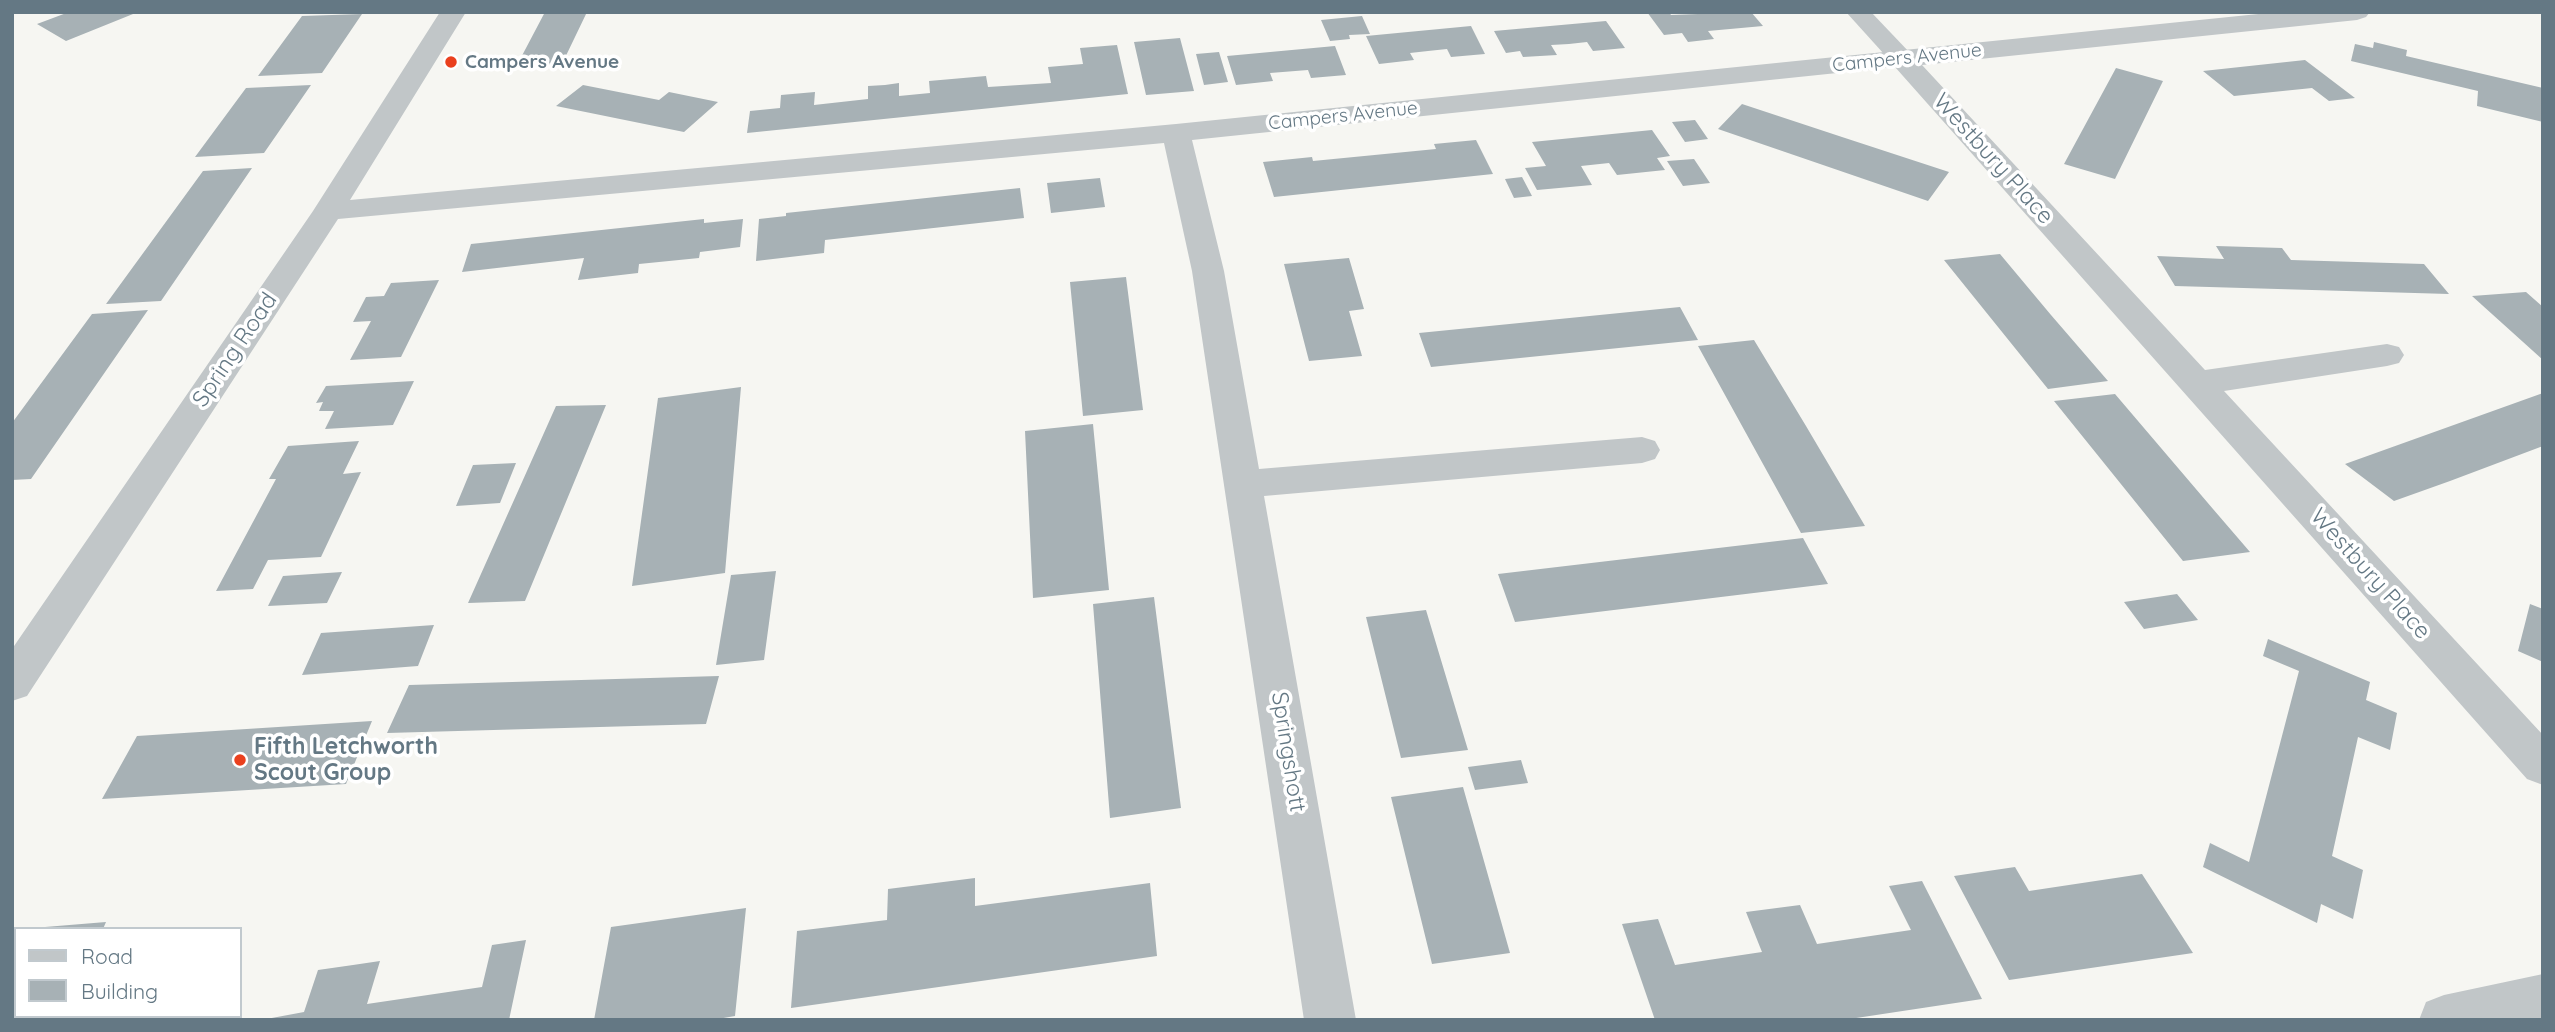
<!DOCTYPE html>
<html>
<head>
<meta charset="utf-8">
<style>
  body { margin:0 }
  #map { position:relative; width:2555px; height:1032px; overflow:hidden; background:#f6f6f2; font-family:Quicksand,sans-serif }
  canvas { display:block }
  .frame { position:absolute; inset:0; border:14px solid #647884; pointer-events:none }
  .legend { position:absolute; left:14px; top:927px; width:228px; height:91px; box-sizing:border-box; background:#fff; border:2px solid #c1c9ce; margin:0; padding:9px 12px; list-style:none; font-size:21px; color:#647884 }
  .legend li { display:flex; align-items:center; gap:14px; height:35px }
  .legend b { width:35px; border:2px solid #c1c9ce }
</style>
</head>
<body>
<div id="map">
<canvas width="2555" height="1032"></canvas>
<div class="frame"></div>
<ul class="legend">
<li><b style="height:9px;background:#c1c6c8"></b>Road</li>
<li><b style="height:19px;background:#a7b1b5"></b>Building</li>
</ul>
</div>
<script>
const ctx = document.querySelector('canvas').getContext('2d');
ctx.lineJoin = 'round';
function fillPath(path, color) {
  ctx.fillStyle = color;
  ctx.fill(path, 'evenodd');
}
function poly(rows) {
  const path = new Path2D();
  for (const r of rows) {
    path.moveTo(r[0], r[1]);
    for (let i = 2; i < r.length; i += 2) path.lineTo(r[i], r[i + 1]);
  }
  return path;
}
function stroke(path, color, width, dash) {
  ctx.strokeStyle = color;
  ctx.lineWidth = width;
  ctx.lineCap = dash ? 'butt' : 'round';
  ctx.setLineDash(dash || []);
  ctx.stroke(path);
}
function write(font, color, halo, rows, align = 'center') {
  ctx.font = font + ' Quicksand,sans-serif';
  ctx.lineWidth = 7;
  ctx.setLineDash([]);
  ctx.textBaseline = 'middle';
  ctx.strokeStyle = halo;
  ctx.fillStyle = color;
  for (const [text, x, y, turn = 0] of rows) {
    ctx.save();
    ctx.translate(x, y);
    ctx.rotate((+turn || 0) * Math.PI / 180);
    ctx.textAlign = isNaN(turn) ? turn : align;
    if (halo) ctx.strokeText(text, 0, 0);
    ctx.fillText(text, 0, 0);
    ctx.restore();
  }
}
fillPath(poly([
  [69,12,138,12,66,41,37,24],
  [545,12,587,12,562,64,516,67],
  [1647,12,1669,12,1671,15,1751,12,1763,26,1708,31,1714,39,1688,42,1682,33,1664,35],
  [362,14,322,73,258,76,302,16],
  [1362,16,1370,34,1349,35,1350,39,1330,41,1321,20],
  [1606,21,1625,48,1593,51,1587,42,1569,44,1551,45,1557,55,1523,57,1520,51,1506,53,1494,31],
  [1471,26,1485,54,1451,57,1447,49,1428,51,1410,53,1414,60,1379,64,1366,36],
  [1180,38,1194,91,1146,95,1134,42],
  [2374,42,2407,50,2406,56,2543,88,2543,122,2477,106,2478,91,2351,61,2355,44,2373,48],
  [1117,45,1128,94,747,133,750,111,780,108,781,95,815,92,814,105,868,99,868,86,885,85,899,83,899,96,930,93,929,81,986,76,988,87,1051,83,1048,67,1083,64,1080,48],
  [1335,46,1346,75,1311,78,1308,70,1270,73,1273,81,1236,85,1227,56],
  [1219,52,1228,82,1204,85,1196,54],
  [2305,60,2355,98,2329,101,2312,88,2234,96,2203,71],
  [2116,68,2163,81,2115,179,2064,164],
  [311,85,264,153,195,157,246,88],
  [583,85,659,100,669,92,718,102,684,132,556,106],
  [1742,104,1842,137,1949,172,1928,201,1718,129],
  [1695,120,1708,139,1685,142,1672,122],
  [1652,130,1670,156,1657,158,1665,170,1617,175,1609,163,1581,166,1592,185,1537,190,1525,168,1546,166,1532,142],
  [1476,140,1493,174,1274,197,1263,162,1312,157,1313,161,1436,149,1434,144],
  [1694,159,1710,183,1683,186,1667,161],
  [252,168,161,301,106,304,203,171],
  [1522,177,1532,196,1514,198,1505,179],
  [1100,178,1105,207,1051,213,1047,183],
  [1020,188,1024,218,825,240,824,253,756,261,759,219,786,216,786,213],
  [704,219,704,223,743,219,740,247,700,252,699,258,639,264,638,273,578,280,584,258,462,272,471,244],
  [2216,246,2282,248,2291,260,2424,264,2449,294,2175,286,2157,256,2224,259],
  [2000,254,2051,315,2108,381,2048,389,1944,260],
  [1349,258,1364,309,1349,311,1362,356,1309,361,1284,264],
  [1126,277,1143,410,1083,416,1070,282],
  [439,280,401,357,350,360,371,321,353,322,366,297,384,296,391,283],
  [2526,292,2543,307,2543,360,2472,296],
  [1680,307,1698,340,1431,367,1419,333],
  [148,310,31,479,12,480,12,423,92,314],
  [1754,340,1806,426,1865,526,1801,533,1698,346],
  [414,381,393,425,325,429,334,411,319,411,323,402,316,403,326,386],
  [741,387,725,573,632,586,658,398],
  [2543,393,2543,446,2450,481,2394,501,2345,464],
  [2115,394,2213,509,2250,552,2183,561,2054,401],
  [606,405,525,601,468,603,556,406],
  [1093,424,1109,590,1033,598,1025,431],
  [359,441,343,474,361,472,321,557,268,560,253,589,216,591,276,479,269,479,288,446],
  [516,463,500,503,456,506,473,465],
  [1803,538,1828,584,1515,622,1498,574],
  [776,571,764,660,716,665,731,575],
  [342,572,327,603,268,606,283,576],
  [2177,594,2198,620,2144,629,2124,602],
  [1154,597,1181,808,1110,818,1093,604],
  [2530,604,2543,609,2543,662,2518,651],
  [1426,610,1468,750,1401,758,1366,617],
  [434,625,418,666,302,675,321,633],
  [2268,639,2370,682,2366,700,2397,713,2390,750,2358,737,2332,856,2363,870,2353,919,2321,904,2317,923,2203,867,2210,843,2249,862,2299,671,2263,656],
  [719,676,706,724,387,733,409,685],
  [372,721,346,784,102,799,137,736],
  [1521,760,1528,783,1475,790,1468,767],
  [1463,787,1510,953,1432,964,1391,797],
  [2015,867,2029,891,2142,874,2193,953,2009,980,1954,876],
  [975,878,975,906,1150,883,1157,956,791,1008,797,931,887,920,888,889],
  [1922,881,1982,999,1843,1020,1655,1020,1622,924,1658,919,1675,965,1762,952,1746,912,1800,905,1817,944,1911,930,1889,886],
  [746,908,735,1016,712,1020,594,1020,611,927],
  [106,922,103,929,45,929,45,927],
  [526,940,509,1020,261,1020,304,1012,318,970,353,965,380,961,367,1004,482,987,492,945],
  [16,957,16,1016,59,1016,57,1020,12,1020,12,964],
  [164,1016,199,1016,198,1020,163,1020]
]), '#a7b1b5');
fillPath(poly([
  [1846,12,1871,12,1911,54,1914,59,1911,64,1902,66,1893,64,1846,12]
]), '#c1c6c8');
fillPath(poly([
  [440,12,466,12,350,200,1176,124,2278,12,2370,12,2366,17,2357,20,1922,65,2205,370,2387,344,2399,347,2404,355,2399,363,2387,366,2224,391,2543,735,2543,785,2527,779,1895,67,1192,140,1224,271,1259,469,1642,437,1655,441,1660,450,1655,459,1642,463,1264,496,1356,1020,1304,1020,1192,271,1164,143,338,219,27,696,12,701,12,649,313,211,440,12],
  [2543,974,2543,1020,2419,1020,2426,1002,2444,995,2543,974]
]), '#c1c6c8');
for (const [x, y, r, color] of [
  [451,62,7,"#ea401e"],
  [240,760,7,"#ea401e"]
]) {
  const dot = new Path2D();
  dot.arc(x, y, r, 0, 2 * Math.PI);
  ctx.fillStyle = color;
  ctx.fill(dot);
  stroke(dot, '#fff', 2.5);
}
write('19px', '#647884', '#fff', [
  ["Campers Avenue",1907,58,-6],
  ["Campers Avenue",1343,116,-6]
]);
write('bold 19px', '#647884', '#fff', [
  ["Campers Avenue",465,62]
], 'left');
write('23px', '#647884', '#fff', [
  ["Westbury Place",1993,159,48],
  ["Spring Road",235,350,-56],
  ["Westbury Place",2370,574,48],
  ["Springshott",1288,752,81]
]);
write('bold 23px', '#647884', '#fff', [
  ["Fifth Letchworth",254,747],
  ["Scout Group",254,773]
], 'left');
</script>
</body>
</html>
